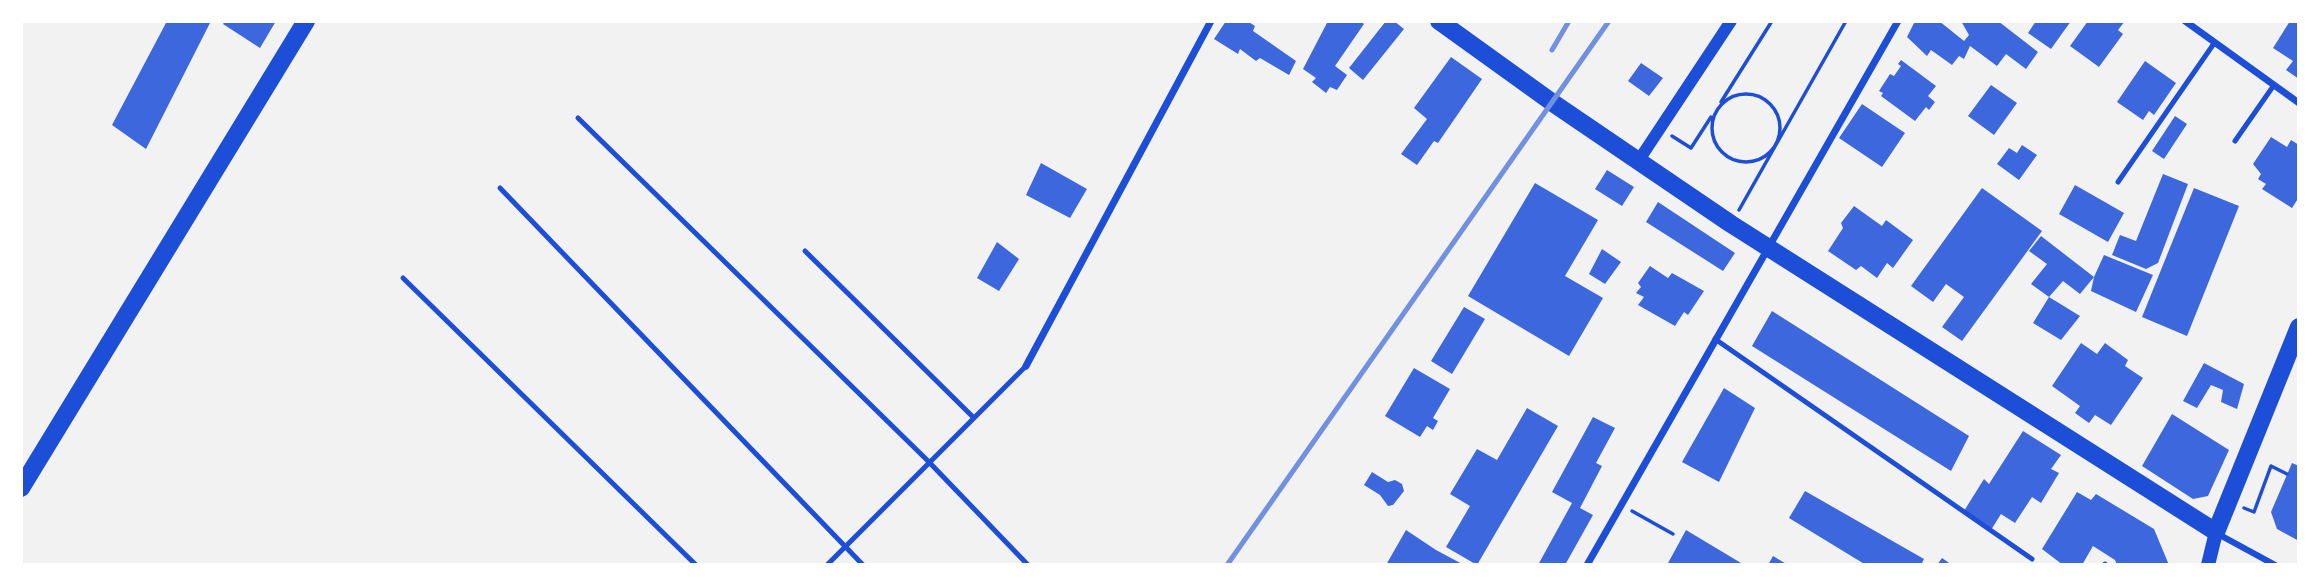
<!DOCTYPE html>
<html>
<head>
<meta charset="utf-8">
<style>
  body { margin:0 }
  #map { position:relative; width:2320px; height:586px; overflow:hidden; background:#f2f2f2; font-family:"Times New Roman",serif }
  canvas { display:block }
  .frame { position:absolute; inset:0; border:23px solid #fff; pointer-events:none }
</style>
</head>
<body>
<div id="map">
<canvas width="2320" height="586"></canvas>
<div class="frame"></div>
</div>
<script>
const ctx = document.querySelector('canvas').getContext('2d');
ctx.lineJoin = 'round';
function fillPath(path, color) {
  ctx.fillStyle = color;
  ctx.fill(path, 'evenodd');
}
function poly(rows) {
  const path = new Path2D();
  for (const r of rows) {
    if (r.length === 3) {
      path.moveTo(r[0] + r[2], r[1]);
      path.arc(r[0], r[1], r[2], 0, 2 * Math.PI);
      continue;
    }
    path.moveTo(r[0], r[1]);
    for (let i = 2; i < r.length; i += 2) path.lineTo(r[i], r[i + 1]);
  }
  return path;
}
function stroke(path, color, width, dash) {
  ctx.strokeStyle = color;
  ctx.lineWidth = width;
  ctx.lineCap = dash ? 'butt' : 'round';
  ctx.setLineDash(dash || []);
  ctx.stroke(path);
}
fillPath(poly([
  [167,21,211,21,146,149,112,125],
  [225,21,276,21,260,48,223,24],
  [1226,21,1247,21,1255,26,1253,31,1296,61,1289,75,1260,58,1256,61,1240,49,1238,54,1214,39],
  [1328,21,1360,21,1364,24,1335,66,1347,75,1337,90,1330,87,1326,93,1312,82,1316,78,1303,69],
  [1386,21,1394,21,1404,29,1363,80,1349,68],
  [1915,21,1939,21,1964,41,1969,35,1961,21,1998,21,2038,52,2026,69,2006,54,1997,66,1970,46,1964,59,1959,56,1952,65,1931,50,1927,56,1907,37],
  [2036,21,2071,21,2051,49,2028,33],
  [2088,21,2125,21,2118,30,2123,34,2099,67,2070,46],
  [2290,21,2299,21,2299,79,2286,70,2293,61,2273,48],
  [1451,57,1482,79,1438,143,1434,141,1417,165,1401,154,1427,119,1414,108],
  [1901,60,1936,86,1928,96,1935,102,1929,110,1926,107,1915,121,1881,96,1883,93,1879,91,1890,74,1894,76,1901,66,1898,64],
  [2145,61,2176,83,2154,115,2149,111,2143,120,2117,102],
  [1641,63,1663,78,1649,96,1628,81],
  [1991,85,2017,103,1994,135,1968,116],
  [1862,104,1905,133,1882,167,1839,138],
  [2175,116,2187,124,2164,159,2152,151],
  [2271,137,2287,147,2291,140,2299,145,2299,197,2292,208,2262,189,2266,184,2258,179,2261,174,2253,164],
  [2022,145,2037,155,2019,180,1997,164,2009,148,2017,153],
  [1041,163,1087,189,1070,218,1026,195],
  [1607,170,1634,187,1622,206,1595,189],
  [2163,174,2188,184,2158,263,2146,269,2112,255,2120,235,2136,241],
  [1535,183,1598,220,1565,276,1603,298,1569,356,1468,296],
  [2075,185,2124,213,2108,242,2059,214],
  [1982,188,2042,231,1962,341,1942,327,1964,297,1946,284,1933,302,1911,286],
  [2194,188,2239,206,2187,336,2142,317],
  [1658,202,1735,253,1723,271,1646,222],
  [1854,206,1882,226,1886,220,1913,240,1893,268,1887,263,1877,278,1861,266,1856,270,1828,251,1843,228,1841,223],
  [2041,236,2094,277,2104,255,2153,275,2136,312,2091,291,2094,277,2080,294,2063,281,2049,297,2031,284,2047,264,2029,251],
  [997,242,1019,259,999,291,977,278],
  [1602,249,1621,262,1605,284,1589,274],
  [1650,266,1668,278,1672,273,1704,291,1688,315,1684,312,1675,326,1638,305,1644,297,1636,293,1641,287,1638,283],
  [2049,297,2080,316,2061,340,2033,323],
  [1464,307,1485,319,1452,374,1431,361],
  [1772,311,1969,436,1951,471,1752,346],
  [2081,343,2097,354,2105,343,2128,360,2125,366,2143,378,2111,425,2095,415,2089,423,2075,413,2080,406,2052,386],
  [2204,363,2244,384,2237,409,2221,402,2223,390,2211,385,2197,408,2183,401],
  [1414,368,1450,389,1433,418,1438,421,1433,430,1427,426,1420,437,1385,416],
  [1724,388,1755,408,1719,482,1682,462],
  [1527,408,1558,426,1477,565,1446,547,1470,506,1450,494,1477,449,1497,460],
  [2172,414,2229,450,2208,496,2193,499,2142,466],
  [1593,417,1615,428,1596,463,1602,466,1580,508,1593,515,1565,565,1538,565,1572,503,1552,492],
  [2023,431,2061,455,2051,469,2059,473,2041,503,2032,497,2015,523,2001,514,1991,530,1964,511,1984,479,1989,484],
  [2292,463,2299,466,2299,541,2277,529,2271,512],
  [1372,472,1388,482,1395,480,1402,484,1404,491,1393,505,1388,506,1380,495,1364,485],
  [1805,491,1924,559,1921,565,1866,565,1789,518],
  [2077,492,2091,500,2096,494,2154,529,2169,565,2117,565,2115,560,2093,546,2082,565,2063,565,2042,549],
  [1406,530,1436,550,1464,565,1386,565],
  [1686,530,1741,563,1739,565,1667,565],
  [1773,556,1788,565,1768,565],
  [1942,558,1952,565,1937,565]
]), '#3d67dc');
stroke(poly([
  [1746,128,34],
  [1721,102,1772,21],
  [1672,136,1691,148,1711,117],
  [1739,210,1846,21],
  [2244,508,2254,512,2271,466,2287,474],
  [1632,511,1673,534]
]), '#1d4ed8', 3.5);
stroke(poly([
  [578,118,928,461,1028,565],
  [2235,141,2274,85],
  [2118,182,2215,42],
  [500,188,863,565],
  [805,251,973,417],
  [403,278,696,565],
  [1715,339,2032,559],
  [827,565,1026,366],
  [2105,565,2105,564]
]), '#1d4ed8', 5);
stroke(poly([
  [2218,534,2275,565]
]), '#1d4ed8', 6);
stroke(poly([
  [2185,21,2299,103],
  [1026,366,1211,21],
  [1587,565,1898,21]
]), '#1d4ed8', 7);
stroke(poly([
  [1639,160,1731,21]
]), '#1d4ed8', 12);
stroke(poly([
  [2208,565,2216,532]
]), '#1d4ed8', 14);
stroke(poly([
  [1439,21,1553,103,1731,224,2216,532,2299,327],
  [21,488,306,21]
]), '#1d4ed8', 18);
stroke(poly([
  [1552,50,1569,21],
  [1227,565,1609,21]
]), '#7290e2', 5);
</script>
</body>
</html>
